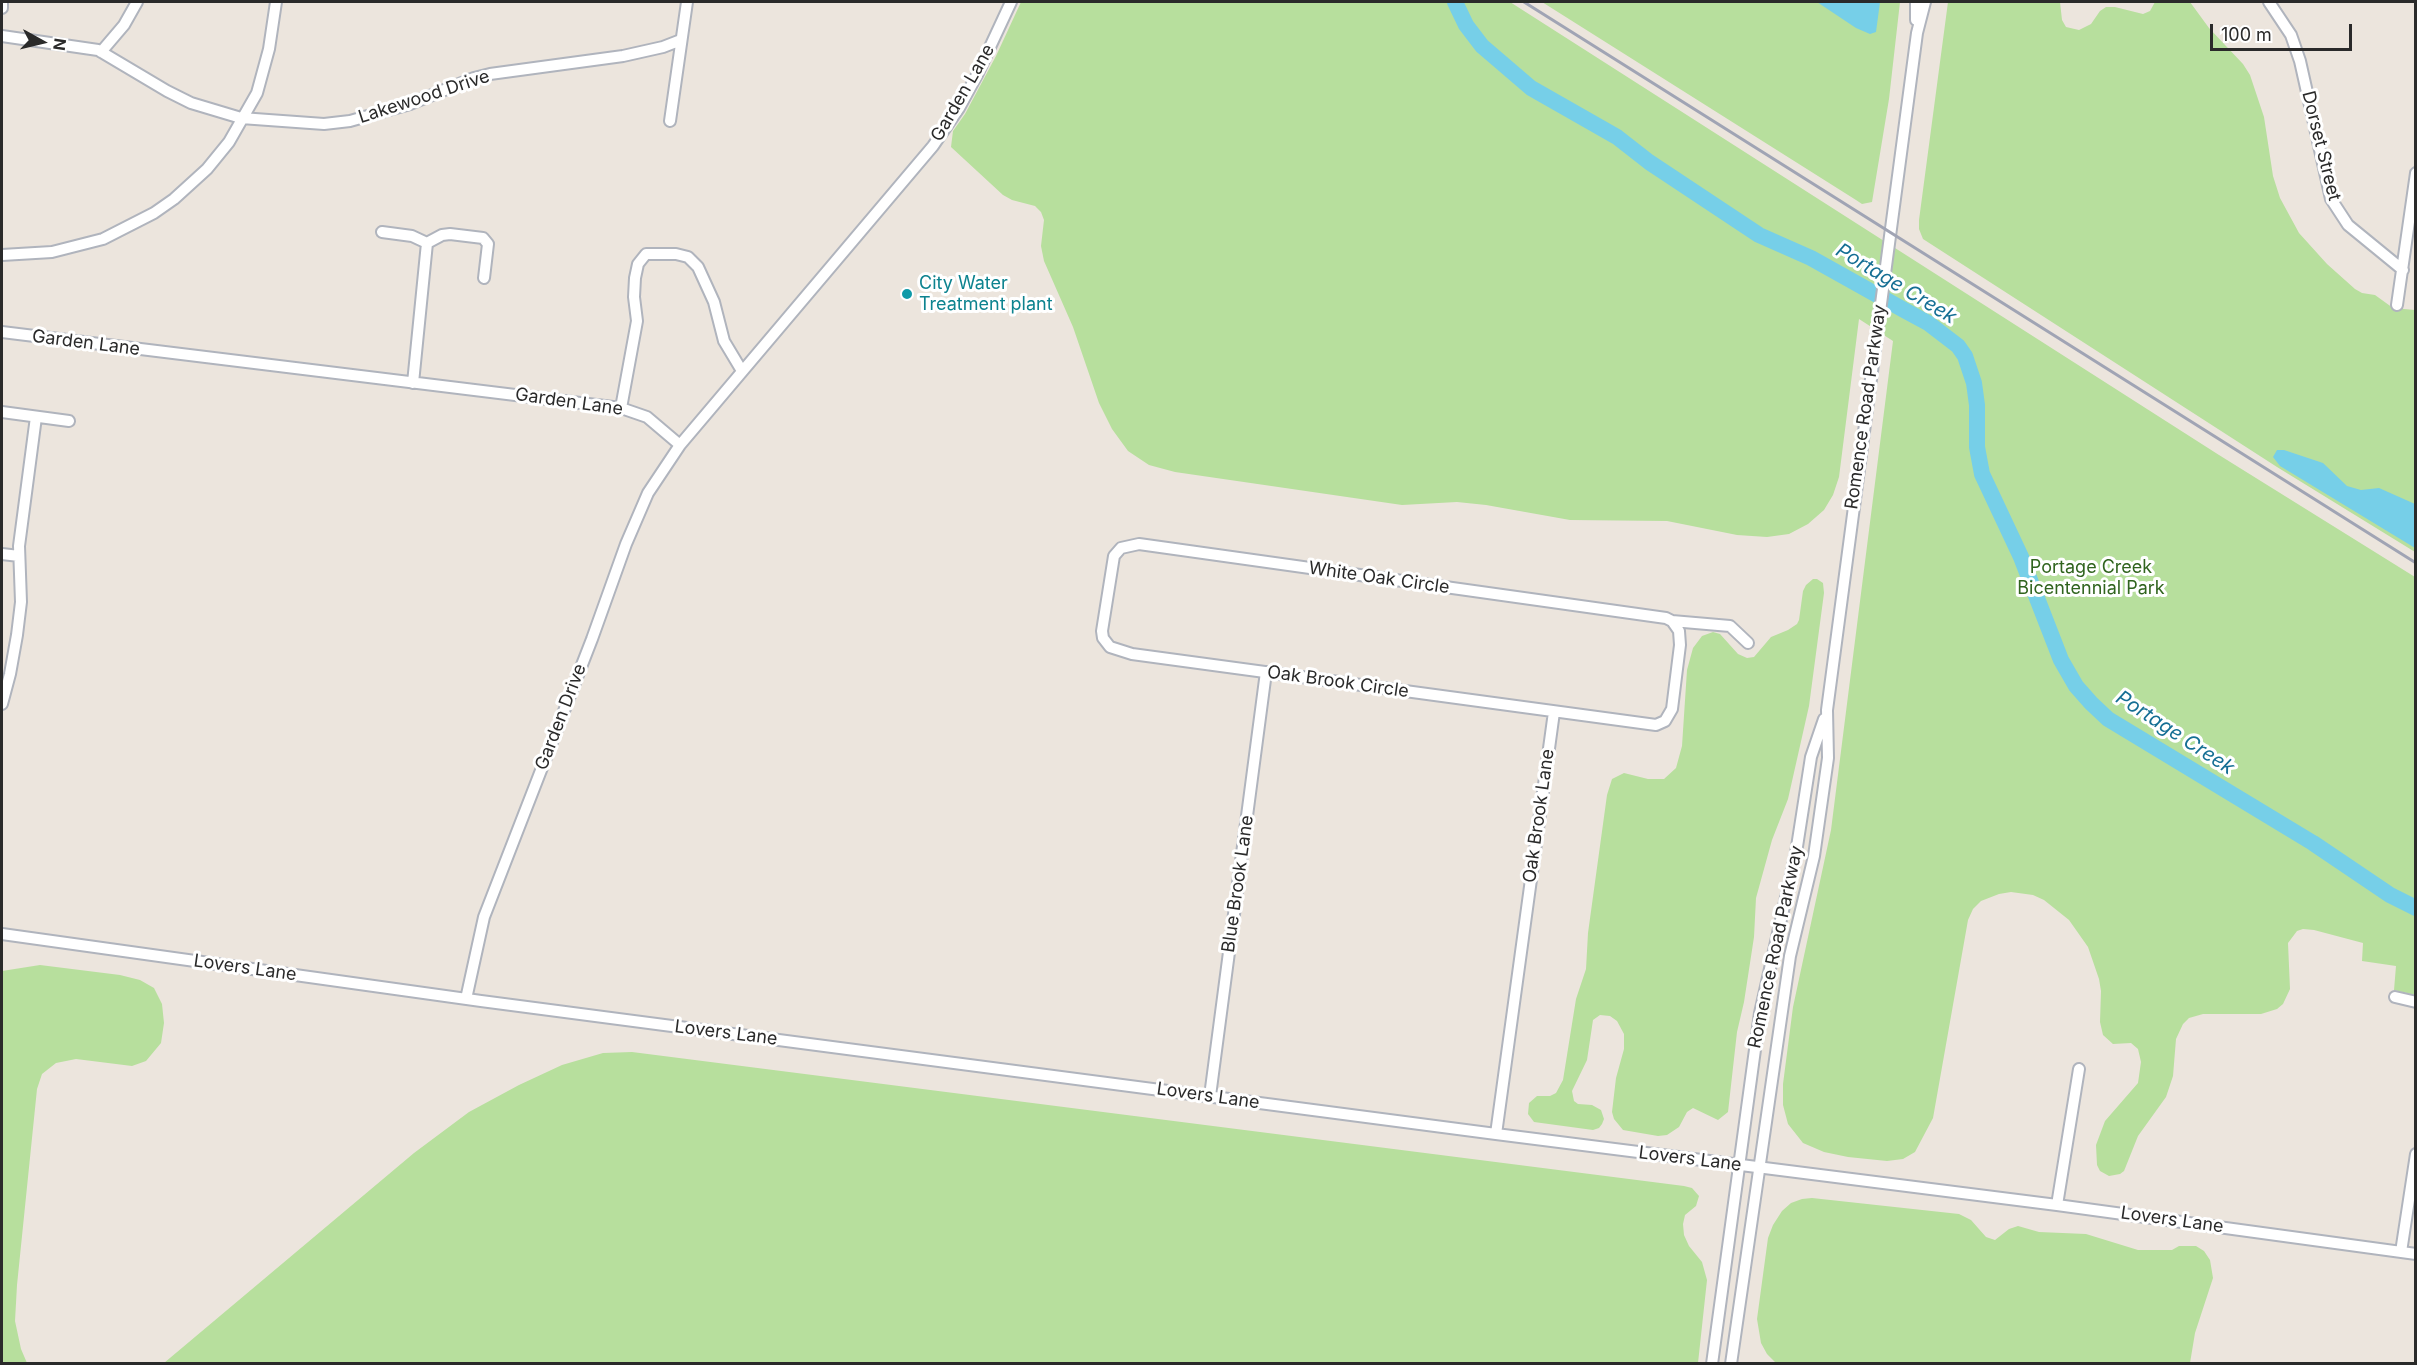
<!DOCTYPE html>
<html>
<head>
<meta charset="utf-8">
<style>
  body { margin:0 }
  #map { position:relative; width:2417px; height:1365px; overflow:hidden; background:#ece5dd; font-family:Inter,sans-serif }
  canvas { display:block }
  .frame { position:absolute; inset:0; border:3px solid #2a2a2a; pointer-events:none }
  .north { position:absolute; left:12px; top:12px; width:60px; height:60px; -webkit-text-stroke:4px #fff; paint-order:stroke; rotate:98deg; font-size:16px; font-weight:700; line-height:24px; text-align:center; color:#2a2a2a }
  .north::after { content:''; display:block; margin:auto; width:21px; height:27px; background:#2a2a2a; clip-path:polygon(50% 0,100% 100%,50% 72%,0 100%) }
  .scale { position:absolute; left:2210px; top:24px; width:142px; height:27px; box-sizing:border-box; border:3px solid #2a2a2a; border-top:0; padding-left:8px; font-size:18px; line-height:21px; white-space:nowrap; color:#2a2a2a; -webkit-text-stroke:4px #fff; paint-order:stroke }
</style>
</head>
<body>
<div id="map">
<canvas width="2417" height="1365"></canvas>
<div class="frame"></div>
<div class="north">N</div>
<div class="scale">100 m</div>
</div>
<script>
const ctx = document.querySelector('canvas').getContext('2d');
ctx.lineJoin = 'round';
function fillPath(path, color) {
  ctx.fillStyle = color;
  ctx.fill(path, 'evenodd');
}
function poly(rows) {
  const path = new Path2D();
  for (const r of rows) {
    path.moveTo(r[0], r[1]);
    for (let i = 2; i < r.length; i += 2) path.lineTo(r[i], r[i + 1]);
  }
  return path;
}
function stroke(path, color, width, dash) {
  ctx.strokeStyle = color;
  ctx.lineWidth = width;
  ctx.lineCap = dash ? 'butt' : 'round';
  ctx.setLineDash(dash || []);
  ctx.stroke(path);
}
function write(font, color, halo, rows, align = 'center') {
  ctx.font = font + ' Inter,sans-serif';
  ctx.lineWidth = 6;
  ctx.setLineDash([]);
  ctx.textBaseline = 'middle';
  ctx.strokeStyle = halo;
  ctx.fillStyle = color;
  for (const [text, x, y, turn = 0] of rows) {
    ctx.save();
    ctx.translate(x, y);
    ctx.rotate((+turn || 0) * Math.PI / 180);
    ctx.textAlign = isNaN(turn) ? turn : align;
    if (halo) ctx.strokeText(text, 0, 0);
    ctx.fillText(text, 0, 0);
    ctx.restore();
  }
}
fillPath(poly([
  [1021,2,1510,2,2219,455,2415,577,2415,995,2394,990,2396,966,2362,961,2363,943,2314,930,2303,929,2297,931,2288,943,2290,989,2283,1004,2277,1009,2261,1014,2203,1014,2189,1018,2183,1024,2176,1039,2173,1076,2166,1097,2138,1136,2124,1171,2120,1174,2109,1176,2100,1171,2097,1165,2096,1145,2105,1121,2138,1083,2141,1062,2138,1049,2131,1043,2113,1044,2103,1035,2100,1022,2101,991,2099,979,2088,947,2069,920,2044,900,2033,895,2011,892,1999,894,1981,901,1973,909,1968,920,1933,1118,1915,1152,1903,1159,1887,1161,1848,1157,1824,1152,1803,1143,1788,1124,1783,1105,1783,1084,1793,1007,1831,830,1893,341,1859,319,1839,477,1833,495,1824,510,1808,524,1789,534,1767,537,1737,535,1667,521,1570,520,1486,505,1457,502,1402,505,1175,472,1149,465,1128,451,1112,429,1099,403,1073,327,1044,261,1041,246,1044,220,1041,212,1035,206,1012,200,1003,195,951,147,953,131,965,114,996,56],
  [1542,2,1900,2,1889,99,1872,202,1862,204,1856,200],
  [1948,2,2060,2,2062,20,2066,27,2079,30,2091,24,2100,11,2106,7,2115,7,2143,14,2150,11,2155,2,2190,2,2209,28,2243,64,2250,75,2264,117,2273,176,2280,198,2299,233,2327,264,2355,289,2362,293,2375,295,2393,308,2415,310,2415,552,2277,467,1923,239,1919,229,1919,220],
  [1813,579,1817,579,1823,583,1824,593,1809,706,1788,799,1772,840,1756,898,1754,937,1744,1002,1737,1032,1728,1112,1718,1120,1693,1108,1687,1112,1679,1127,1667,1135,1658,1136,1623,1130,1614,1119,1612,1112,1616,1078,1624,1049,1624,1034,1617,1021,1610,1016,1600,1015,1593,1020,1587,1060,1572,1091,1574,1101,1578,1104,1592,1105,1601,1110,1604,1119,1602,1124,1599,1128,1593,1130,1534,1122,1528,1114,1529,1103,1537,1096,1550,1096,1556,1093,1563,1080,1576,999,1586,969,1588,933,1607,795,1612,779,1624,773,1648,779,1664,779,1676,768,1682,746,1687,670,1693,648,1702,636,1713,632,1720,634,1738,654,1747,658,1754,657,1771,637,1788,630,1797,624,1799,620,1803,591,1806,585],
  [40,965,120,975,140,980,154,988,162,1004,164,1023,161,1043,146,1061,132,1066,76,1059,56,1063,42,1074,37,1089,17,1285,15,1321,21,1349,27,1363,2,1363,2,971],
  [632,1052,1684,1186,1692,1188,1699,1196,1696,1206,1685,1215,1683,1224,1684,1235,1689,1246,1702,1262,1707,1280,1698,1363,164,1363,414,1153,469,1112,519,1085,562,1065,603,1053],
  [1812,1198,1959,1214,1971,1220,1986,1237,1995,1240,2009,1229,2018,1226,2039,1232,2086,1234,2138,1250,2172,1250,2179,1246,2196,1246,2204,1251,2210,1260,2213,1278,2195,1333,2190,1363,1776,1363,1767,1354,1761,1343,1757,1319,1768,1238,1773,1225,1782,1211,1791,1203,1802,1199]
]), '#b7df9d');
fillPath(poly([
  [1817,2,1880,2,1876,32,1870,34,1856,28],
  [2277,450,2284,450,2323,463,2347,486,2361,490,2379,488,2415,504,2415,548,2280,466,2273,457]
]), '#76cfe8');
stroke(poly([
  [1455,2,1466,25,1482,46,1531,88,1617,137,1649,162,1759,235,1811,258,1904,310,1928,323,1958,346,1965,356,1974,383,1977,405,1977,447,1982,474,2021,557,2061,660,2076,686,2091,703,2108,719,2313,843,2390,895,2416,908]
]), '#76cfe8', 16);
const minor = poly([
  [1916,2,1916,20],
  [2269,2,2291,35,2300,61,2331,199,2348,225,2403,270],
  [2,8,2,2],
  [2,36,98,50,167,91,191,103,241,118,324,124,350,121,410,104,474,78,490,74,623,56,663,47,681,40],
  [101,52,124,25,137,2],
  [670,121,687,2],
  [382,232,412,236,427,243],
  [2,255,52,252,103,239,154,213,174,199,207,169,229,142,257,93,269,49,276,2],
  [2397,305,2416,173],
  [2,332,621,408,647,417,680,445],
  [413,383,427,243,442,235,450,234,483,238,488,244,484,278],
  [621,408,637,321,634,297,635,278,638,264,646,254,676,254,688,257,698,267,714,302,724,341,742,371],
  [2,412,69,421],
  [2,554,19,556],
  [1672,621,1679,631,1680,645,1672,709,1665,721,1656,725,1132,654,1110,647,1103,638,1102,631,1114,556,1121,548,1139,544,1666,618,1672,621,1730,626,1748,643],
  [2,704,10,674,17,635,21,602,19,546,36,417],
  [2,934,481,1001,1496,1134,2057,1205,2416,1254],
  [2395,997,2416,1002],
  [466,999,484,917,592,639,626,544,648,493,680,445,933,146,959,108,977,75,1011,2],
  [1210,1096,1266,672],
  [1496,1134,1554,712],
  [2057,1205,2079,1069],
  [2401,1252,2416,1154],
  [1712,1364,1760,1013,1796,853,1811,757,1824,719],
  [1731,1364,1790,956,1814,856,1828,758,1827,710,1917,33,1925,2]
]);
stroke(minor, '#b0b4bd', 14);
stroke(minor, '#fff', 10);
stroke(poly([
  [1524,2,2416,563]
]), '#a0a4b4', 3);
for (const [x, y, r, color] of [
  [907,294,6,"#0f9aa8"]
]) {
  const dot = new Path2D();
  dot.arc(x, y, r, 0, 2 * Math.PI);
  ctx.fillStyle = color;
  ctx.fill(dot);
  stroke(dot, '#fff', 2);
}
write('18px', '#2a2a2a', '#fff', [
  ["Garden Lane",963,93,-60],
  ["Lakewood Drive",424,97,-18],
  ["Dorset Street",2321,146,76],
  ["Garden Lane",86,343,7],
  ["Garden Lane",569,402,8],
  ["Romence Road Parkway",1866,407,-82],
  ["White Oak Circle",1379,578,8],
  ["Oak Brook Circle",1338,682,8],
  ["Garden Drive",561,717,-69],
  ["Oak Brook Lane",1539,816,-82],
  ["Blue Brook Lane",1238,884,-82],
  ["Romence Road Parkway",1776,947,-78],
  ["Lovers Lane",245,968,8],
  ["Lovers Lane",726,1033,7],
  ["Lovers Lane",1208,1096,8],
  ["Lovers Lane",1690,1159,7],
  ["Lovers Lane",2172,1220,8]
]);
write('18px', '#0d838f', '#fff', [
  ["City Water",919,284],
  ["Treatment plant",919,305]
], 'left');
write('18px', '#30641e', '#fff', [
  ["Portage Creek",2091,568],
  ["Bicentennial Park",2091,589]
]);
write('italic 20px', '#156f94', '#fff', [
  ["Portage Creek",1896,284,31],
  ["Portage Creek",2175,733,33]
]);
</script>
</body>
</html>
